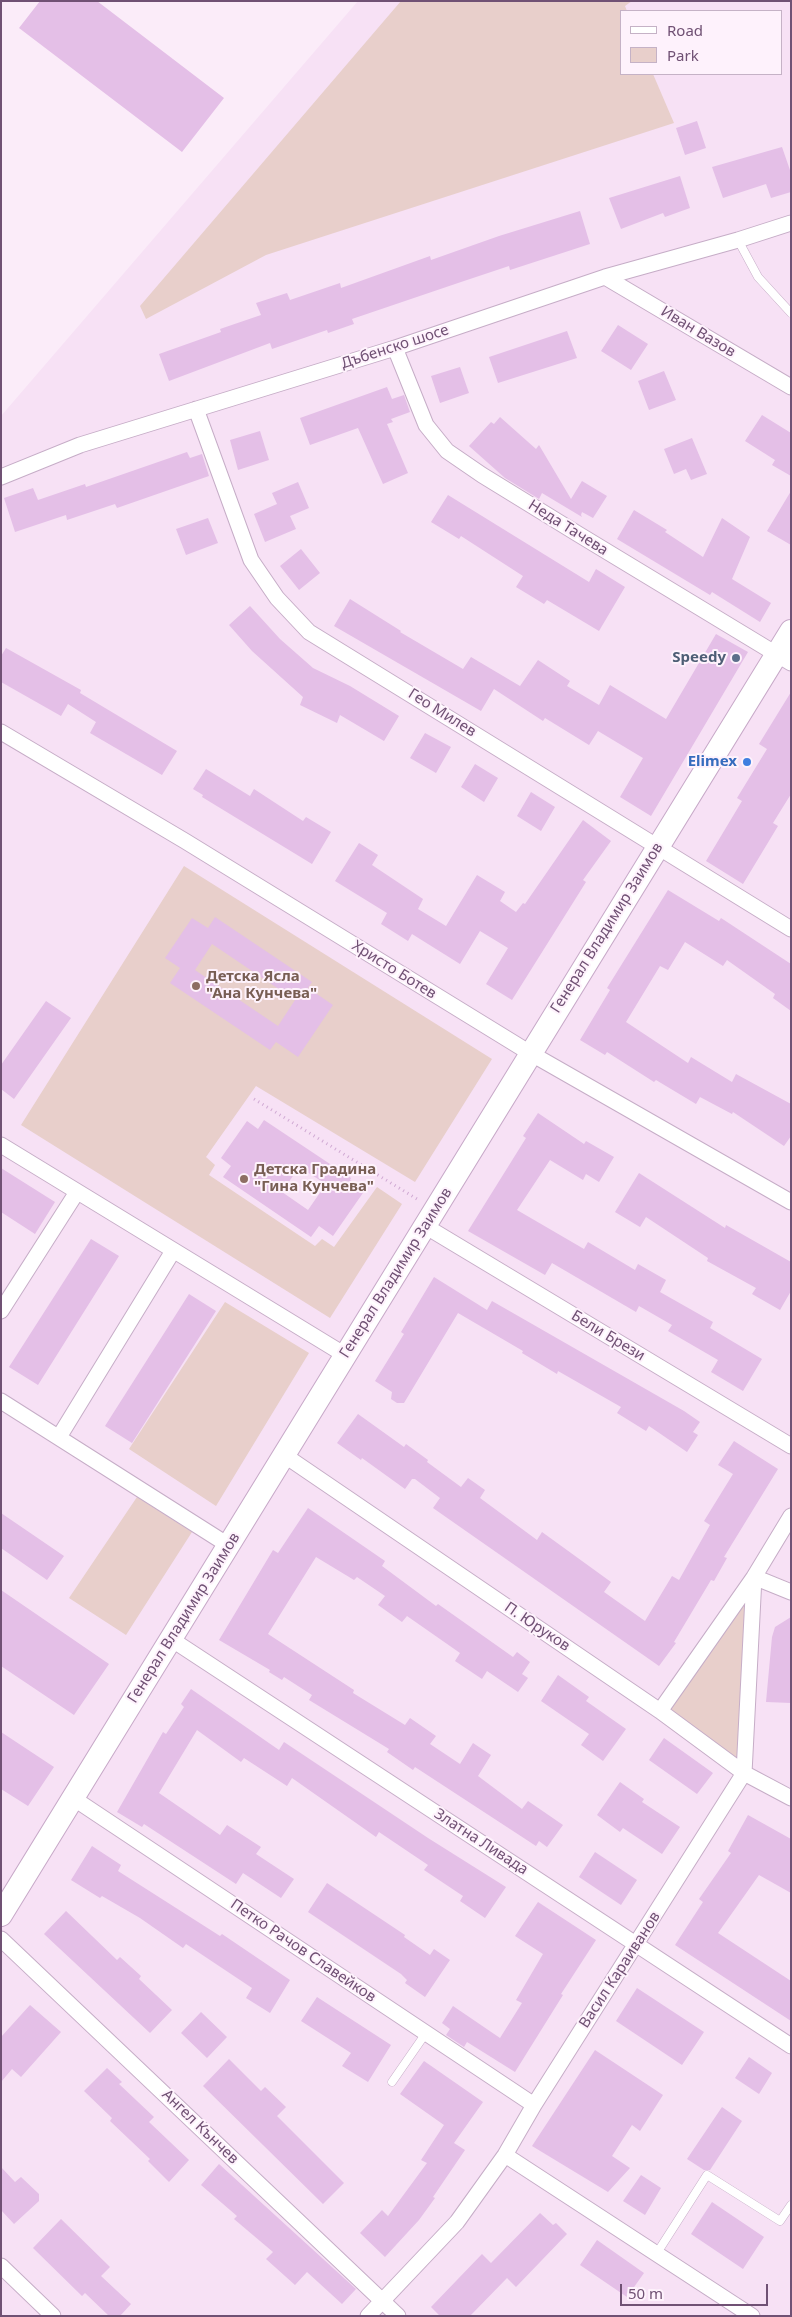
<!DOCTYPE html>
<html>
<head>
<meta charset="utf-8">
<style>
  body { margin:0 }
  #map { position:relative; width:792px; height:2317px; overflow:hidden; background:#fbecf9; font-family:"Noto Sans",sans-serif }
  canvas { display:block }
  .frame { position:absolute; inset:0; border:2px solid #705174; pointer-events:none }
  .legend { position:absolute; left:620px; top:10px; width:162px; height:65px; box-sizing:border-box; background:#fef2fc; border:1px solid #c5b2c6; margin:0; padding:6px 9px; list-style:none; font-size:15px; color:#705174 }
  .legend li { display:flex; align-items:center; gap:10px; height:25px }
  .legend b { width:25px; border:1px solid #c5b2c6 }
  .scale { position:absolute; left:620px; top:2284px; width:148px; height:22px; box-sizing:border-box; border:2px solid #705174; border-top:0; padding-left:6px; font-size:15px; line-height:18px; white-space:nowrap; color:#705174; -webkit-text-stroke:4px #fef2fc; paint-order:stroke }
</style>
</head>
<body>
<div id="map">
<canvas width="792" height="2317"></canvas>
<div class="frame"></div>
<ul class="legend">
<li><b style="height:6px;background:#fff"></b>Road</li>
<li><b style="height:14px;background:#e8cfcb"></b>Park</li>
</ul>
<div class="scale">50 m</div>
</div>
<script>
const ctx = document.querySelector('canvas').getContext('2d');
ctx.lineJoin = 'round';
function fillPath(path, color) {
  ctx.fillStyle = color;
  ctx.fill(path, 'evenodd');
}
function poly(rows) {
  const path = new Path2D();
  for (const r of rows) {
    path.moveTo(r[0], r[1]);
    for (let i = 2; i < r.length; i += 2) path.lineTo(r[i], r[i + 1]);
  }
  return path;
}
function stroke(path, color, width, dash) {
  ctx.strokeStyle = color;
  ctx.lineWidth = width;
  ctx.lineCap = dash ? 'butt' : 'round';
  ctx.setLineDash(dash || []);
  ctx.stroke(path);
}
function write(font, color, halo, rows, align = 'center') {
  ctx.font = font + ' "Noto Sans",sans-serif';
  ctx.lineWidth = 4;
  ctx.setLineDash([]);
  ctx.textBaseline = 'middle';
  ctx.strokeStyle = halo;
  ctx.fillStyle = color;
  for (const [text, x, y, turn = 0] of rows) {
    ctx.save();
    ctx.translate(x, y);
    ctx.rotate((+turn || 0) * Math.PI / 180);
    ctx.textAlign = isNaN(turn) ? turn : align;
    if (halo) ctx.strokeText(text, 0, 0);
    ctx.fillText(text, 0, 0);
    ctx.restore();
  }
}
fillPath(poly([
  [358,1,791,1,791,2316,1,2316,1,416],
  [621,11,781,11,781,74,621,74]
]), '#f7e1f5');
fillPath(poly([
  [401,1,632,1,625,6,627,11,621,11,621,74,653,74,674,123,266,255,146,319,140,306],
  [184,866,492,1059,415,1182,256,1086,206,1157,215,1165,209,1175,315,1246,322,1239,334,1247,377,1187,402,1204,330,1318,21,1125],
  [225,1302,309,1353,216,1506,129,1449],
  [137,1497,192,1532,126,1635,69,1598],
  [754,1577,744,1773,660,1711]
]), '#e8cfcb');
fillPath(poly([
  [40,1,97,1,224,98,182,152,19,28],
  [697,121,706,148,685,155,676,128],
  [782,147,791,173,791,192,771,198,766,184,723,198,712,167],
  [680,176,690,208,665,217,663,213,621,229,609,198],
  [580,211,590,244,510,270,509,266,461,282,352,319,354,324,328,333,327,330,272,349,270,343,169,381,159,354,221,332,220,329,261,315,256,303,287,293,290,300,340,283,341,288,430,256,431,260,499,236],
  [618,325,648,344,631,370,601,351],
  [567,331,577,358,498,383,489,357],
  [460,367,469,393,440,403,431,376],
  [664,371,676,400,649,410,638,381],
  [387,387,392,399,404,395,410,412,391,419,393,422,387,424,408,473,383,484,358,428,310,445,300,418],
  [762,415,791,433,791,476,772,465,775,460,745,441],
  [500,417,536,449,539,445,571,499,582,481,607,496,593,518,582,512,581,515,582,517,542,493,539,499,505,478,469,446,491,422,494,424],
  [260,431,269,460,238,470,230,440],
  [692,438,707,474,691,480,686,469,674,474,664,449],
  [187,452,190,458,202,454,209,476,117,508,115,504,67,520,66,515,15,532,4,498,33,488,38,500,85,484,86,487],
  [298,482,309,508,290,516,296,529,265,542,254,514,277,504,272,493],
  [791,491,791,545,767,531],
  [448,495,589,582,596,569,625,587,599,631,547,600,544,604,516,587,523,576,461,536,459,539,431,522],
  [634,510,667,530,665,532,703,557,722,518,750,537,732,579,771,603,760,622,712,592,710,595,617,539],
  [208,518,218,543,186,555,176,529],
  [301,549,320,573,299,590,280,566],
  [350,599,401,631,400,632,463,669,471,657,520,686,538,660,570,681,567,686,599,705,610,685,666,719,716,634,748,652,651,816,620,797,643,758,598,731,589,745,545,718,543,721,494,689,481,711,334,626],
  [250,606,280,639,313,668,350,686,399,716,384,741,340,715,337,723,300,705,303,697,252,651,229,625],
  [6,648,81,690,80,693,177,751,162,775,90,733,96,722,68,704,61,716,1,682,1,656],
  [791,692,791,794,773,823,778,826,743,884,706,861,742,801,737,798,767,749,759,744],
  [425,733,451,747,436,773,410,758],
  [475,764,498,778,484,802,461,787],
  [206,769,250,796,254,789,303,821,306,817,331,832,312,864,202,797,203,795,193,789],
  [531,792,555,807,541,831,517,816],
  [583,820,611,841,583,880,586,882,512,1000,486,984,508,948,480,931,460,964,412,934,408,941,381,924,387,913,335,881,359,843,378,855,372,865,423,899,418,909,446,926,477,875,505,892,500,901,516,912,523,903,525,904],
  [668,890,719,921,721,918,791,964,791,1011,773,998,775,994,727,960,723,966,685,942,668,970,660,966,626,1022,688,1063,691,1057,732,1082,736,1074,791,1104,791,1136,784,1146,733,1112,732,1114,700,1097,696,1104,656,1080,654,1082,607,1052,605,1055,580,1040,610,990,607,988],
  [215,917,312,982,308,988,333,1005,298,1057,276,1042,270,1050,170,983,180,968,165,958,192,918,208,928],
  [212,944,295,1000,278,1026,195,970],
  [46,1001,71,1018,14,1099,1,1089,1,1065],
  [538,1113,584,1144,586,1141,614,1157,599,1182,586,1174,583,1180,550,1160,517,1210,584,1249,588,1242,635,1270,638,1264,666,1280,660,1292,713,1322,710,1328,762,1359,743,1391,711,1372,718,1360,668,1331,672,1325,639,1306,636,1312,552,1263,545,1275,468,1231,526,1138,523,1136],
  [264,1120,351,1178,350,1180,365,1190,333,1236,319,1226,311,1237,223,1177,231,1166,221,1158,247,1121,258,1129],
  [299,1167,326,1184,308,1210,282,1192],
  [1,1168,55,1202,35,1234,1,1212],
  [639,1173,725,1228,726,1225,791,1262,791,1291,780,1310,752,1294,756,1288,707,1261,708,1258,646,1217,640,1227,615,1212],
  [91,1239,119,1256,38,1385,9,1367],
  [434,1277,487,1310,492,1301,684,1411,700,1422,693,1432,698,1435,687,1452,649,1426,646,1431,617,1413,621,1407,558,1371,557,1374,522,1353,523,1351,458,1313,404,1403,397,1403,391,1399,392,1392,375,1381,404,1334,401,1332],
  [189,1294,216,1311,132,1443,105,1426],
  [358,1414,404,1447,406,1444,428,1460,427,1462,461,1487,468,1478,485,1490,480,1498,537,1540,542,1532,611,1582,604,1592,645,1621,672,1576,679,1580,710,1525,704,1521,733,1474,718,1465,734,1441,778,1469,724,1557,727,1558,714,1581,711,1580,674,1642,676,1643,659,1666,433,1508,440,1498,415,1479,412,1479,405,1489,362,1458,361,1460,337,1443],
  [308,1508,385,1561,382,1566,436,1606,438,1604,513,1657,517,1652,530,1662,522,1674,528,1678,518,1692,487,1671,482,1679,455,1661,460,1653,407,1616,402,1622,378,1605,385,1596,357,1577,354,1580,316,1557,268,1634,354,1690,353,1693,405,1725,410,1718,436,1736,430,1744,460,1764,473,1743,491,1755,478,1776,522,1809,528,1801,563,1825,547,1847,539,1841,536,1846,415,1767,413,1770,387,1752,389,1749,309,1700,312,1695,284,1677,282,1680,269,1672,270,1670,219,1640,273,1550,278,1553],
  [1,1513,64,1556,47,1580,1,1548],
  [1,1590,109,1664,74,1715,1,1666],
  [791,1617,791,1703,766,1702,772,1637,775,1627],
  [558,1675,589,1697,586,1701,626,1729,603,1761,581,1745,589,1734,541,1701],
  [191,1689,279,1750,284,1742,428,1838,506,1887,485,1918,460,1901,463,1896,424,1870,428,1865,379,1832,376,1837,292,1778,287,1786,244,1758,241,1762,197,1730,159,1793,220,1835,227,1825,261,1847,256,1854,294,1879,281,1898,243,1873,236,1884,144,1824,142,1827,117,1812,163,1732,166,1734,184,1707,181,1704],
  [1,1732,54,1767,28,1806,1,1789],
  [664,1738,713,1773,697,1794,649,1760],
  [620,1782,644,1799,642,1802,680,1827,662,1854,623,1828,620,1832,597,1815],
  [748,1815,791,1839,791,1893,759,1875,718,1933,791,1981,791,2021,675,1945,703,1902,699,1899,731,1853,728,1851],
  [92,1846,121,1865,118,1871,220,1936,222,1934,290,1980,270,2013,246,1998,252,1988,186,1944,183,1948,140,1918,102,1896,100,1898,71,1880],
  [595,1852,637,1880,621,1905,579,1877],
  [327,1883,405,1935,404,1937,430,1955,434,1949,450,1960,425,1997,405,1983,407,1980,401,1974,308,1912],
  [538,1902,596,1940,561,1994,563,1995,515,2072,467,2042,464,2047,446,2035,450,2029,442,2023,453,2006,500,2038,522,2003,516,2000,543,1954,515,1936],
  [66,1911,117,1960,120,1957,141,1976,139,1979,172,2010,150,2033,44,1934],
  [637,1988,704,2032,682,2065,616,2021],
  [317,1997,391,2045,368,2082,342,2066,351,2053,301,2021],
  [30,2005,61,2032,21,2077,12,2069,1,2082,1,2037],
  [201,2012,227,2037,207,2058,181,2033],
  [595,2050,663,2095,640,2131,632,2125,612,2156,630,2168,608,2192,532,2146],
  [749,2057,772,2073,759,2094,735,2078],
  [229,2059,261,2091,265,2087,286,2107,277,2116,344,2183,323,2204,203,2086],
  [424,2061,483,2102,454,2143,465,2150,433,2197,435,2198,419,2220,385,2257,360,2233,382,2210,388,2216,427,2163,421,2160,444,2125,400,2094],
  [107,2068,122,2082,119,2084,154,2117,149,2122,189,2160,169,2182,148,2161,150,2159,110,2121,112,2118,84,2091],
  [722,2107,742,2121,710,2170,704,2170,687,2159],
  [219,2164,356,2289,342,2304,307,2272,295,2285,266,2259,273,2252,234,2219,237,2216,201,2185],
  [1,2167,15,2182,21,2177,39,2194,39,2201,14,2224,1,2210],
  [641,2175,661,2188,645,2215,623,2201],
  [712,2202,764,2237,743,2269,691,2234],
  [540,2213,553,2225,556,2223,567,2234,516,2287,507,2278,470,2316,440,2316,431,2307,482,2254,491,2263],
  [61,2219,110,2267,101,2276,131,2304,120,2316,109,2316,85,2293,82,2296,33,2248],
  [597,2240,644,2273,627,2297,580,2265]
]), '#e4bfe7');
const lane = poly([
  [738,240,758,277,791,313],
  [392,2082,426,2033],
  [657,2253,707,2175,780,2221,791,2205]
]);
const street = poly([
  [605,277,791,387],
  [395,348,426,425,447,451,482,475,578,534,791,663],
  [196,409,251,560,277,598,309,632,791,929],
  [1,477,80,445,395,348,605,277,738,240,791,223],
  [1,732,185,841,530,1053,791,1202],
  [1,1145,345,1355],
  [425,1226,791,1446],
  [1,1311,77,1192],
  [1,1401,228,1545],
  [59,1437,173,1251],
  [284,1455,660,1711,744,1773,791,1798],
  [171,1639,791,2046],
  [660,1711,754,1577,791,1592],
  [73,1798,534,2105],
  [1,1939,398,2316],
  [505,2155,752,2316],
  [1,2266,53,2316],
  [368,2316,457,2222,505,2155,534,2105,744,1773,754,1577,791,1516]
]);
const secondary = poly([
  [1,1915,791,631]
]);
stroke(lane, '#c6adc7', 9);
stroke(street, '#c6adc7', 17);
stroke(secondary, '#c7a9c8', 24);
stroke(poly([
  [254,1099,417,1199]
]), '#d0a9d3', 3, [1, 4]);
stroke(lane, '#fff', 8);
stroke(street, '#fff', 15);
stroke(secondary, '#fff', 22);
for (const [x, y, r, color] of [
  [736,658,5,"#5c6f8a"],
  [747,762,5,"#3f7fe0"],
  [196,986,5,"#8d6e63"],
  [244,1179,5,"#8d6e63"]
]) {
  const dot = new Path2D();
  dot.arc(x, y, r, 0, 2 * Math.PI);
  ctx.fillStyle = color;
  ctx.fill(dot);
  stroke(dot, '#fef2fc', 2);
}
write('15px', '#705174', '#fef2fc', [
  ["Иван Вазов",698,332,31],
  ["Дъбенско шосе",395,347,-18],
  ["Неда Тачева",568,528,32],
  ["Гео Милев",442,713,32],
  ["Генерал Владимир Заимов",607,928,-58],
  ["Христо Ботев",394,970,32],
  ["Генерал Владимир Заимов",396,1273,-58],
  ["Бели Брези",608,1336,31],
  ["Генерал Владимир Заимов",184,1618,-58],
  ["П. Юруков",537,1627,34],
  ["Златна Ливада",481,1842,33],
  ["Петко Рачов Славейков",303,1951,34],
  ["Васил Караиванов",620,1970,-57],
  ["Ангел Кънчев",200,2127,44]
]);
write('bold 15px', '#4e5e75', '#fef2fc', [
  ["Speedy",726,658]
], 'right');
write('bold 15px', '#366cbe', '#fef2fc', [
  ["Elimex",737,762]
], 'right');
write('bold 15px', '#785e54', '#fef2fc', [
  ["Детска Ясла",206,977],
  ["\"Ана Кунчева\"",206,994],
  ["Детска Градина",254,1170],
  ["\"Гина Кунчева\"",254,1187]
], 'left');
</script>
</body>
</html>
